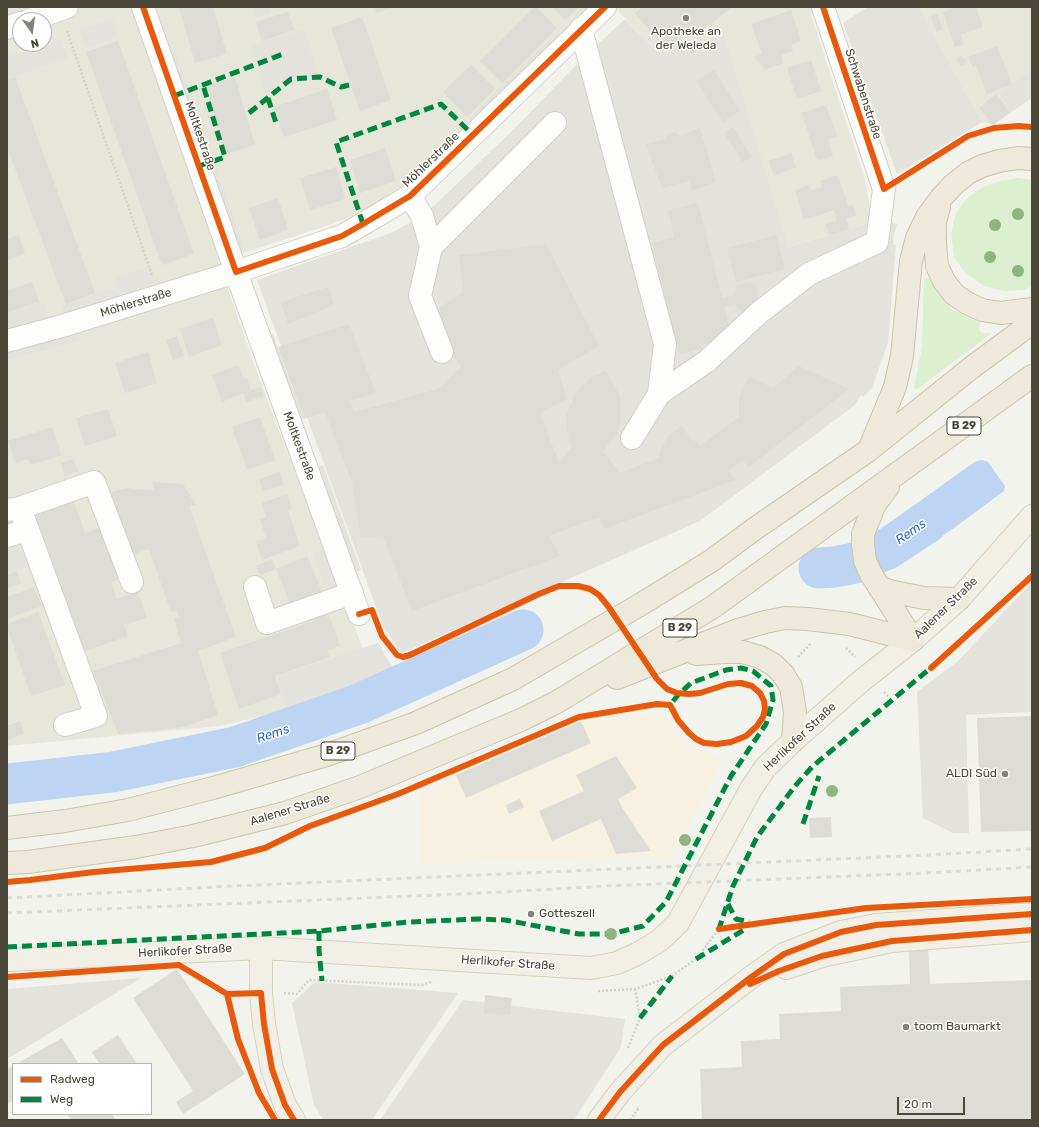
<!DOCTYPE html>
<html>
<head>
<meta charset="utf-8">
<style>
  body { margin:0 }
  #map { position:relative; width:1039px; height:1127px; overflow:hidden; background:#f3f3ee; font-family:Rubik,sans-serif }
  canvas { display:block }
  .frame { position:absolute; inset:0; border:8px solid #4b4738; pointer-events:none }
  .legend { position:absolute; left:12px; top:1063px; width:140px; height:52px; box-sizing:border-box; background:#fff; border:1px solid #b7b5af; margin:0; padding:5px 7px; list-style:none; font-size:12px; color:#4b4738 }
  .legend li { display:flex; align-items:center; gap:8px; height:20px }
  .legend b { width:20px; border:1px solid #b7b5af }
  .north { position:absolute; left:12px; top:12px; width:40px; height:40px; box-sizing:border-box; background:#fff; border:1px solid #b7b5af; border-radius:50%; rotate:166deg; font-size:11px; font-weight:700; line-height:16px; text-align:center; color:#4b4738 }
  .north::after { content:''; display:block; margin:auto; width:14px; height:18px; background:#868378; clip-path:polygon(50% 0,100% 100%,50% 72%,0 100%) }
  .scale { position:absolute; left:897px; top:1097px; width:68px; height:18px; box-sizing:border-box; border:2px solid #4b4738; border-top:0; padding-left:5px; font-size:12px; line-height:14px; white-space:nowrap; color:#4b4738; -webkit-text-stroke:3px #fff; paint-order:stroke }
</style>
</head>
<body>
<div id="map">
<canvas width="1039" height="1127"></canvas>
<div class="frame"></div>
<ul class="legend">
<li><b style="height:5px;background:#e8590c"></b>Radweg</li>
<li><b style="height:5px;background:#00873e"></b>Weg</li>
</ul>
<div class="north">N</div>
<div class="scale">20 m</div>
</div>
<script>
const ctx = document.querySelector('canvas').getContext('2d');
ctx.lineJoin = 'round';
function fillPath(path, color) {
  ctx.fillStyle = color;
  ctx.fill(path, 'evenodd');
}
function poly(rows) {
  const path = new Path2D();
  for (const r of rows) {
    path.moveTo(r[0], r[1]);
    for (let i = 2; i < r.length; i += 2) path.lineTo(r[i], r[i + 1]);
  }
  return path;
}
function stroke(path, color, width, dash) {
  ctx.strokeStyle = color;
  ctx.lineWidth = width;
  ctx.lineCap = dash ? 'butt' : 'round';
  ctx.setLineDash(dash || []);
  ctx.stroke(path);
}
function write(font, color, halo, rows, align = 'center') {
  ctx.font = font + ' Rubik,sans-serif';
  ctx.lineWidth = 3;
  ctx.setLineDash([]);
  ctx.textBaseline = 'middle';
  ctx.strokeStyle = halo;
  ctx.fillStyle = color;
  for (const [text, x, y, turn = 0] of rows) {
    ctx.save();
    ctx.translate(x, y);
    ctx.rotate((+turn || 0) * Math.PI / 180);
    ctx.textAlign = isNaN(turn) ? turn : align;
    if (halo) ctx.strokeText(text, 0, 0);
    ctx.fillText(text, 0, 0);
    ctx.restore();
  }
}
fillPath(poly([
  [7,7,599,7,404,190,371,209,324,227,218,261,259,378,375,680,288,710,220,726,7,746],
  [20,20,44,20,44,44,20,44],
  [614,7,836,7,811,15,865,179,872,222,787,247,724,36,662,56],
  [919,7,1032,7,1032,98,993,125,982,122]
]), '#e7e6db');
fillPath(poly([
  [660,713,687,742,723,760,671,857,543,859,422,864,419,794,581,721]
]), '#f6f1e1');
fillPath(poly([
  [625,19,662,56,724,35,788,247,879,220,897,224,894,234,885,332,878,367,855,405,700,521,401,653,383,626,257,280,391,233,422,216,438,202,515,128,588,53]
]), '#e4e2dc');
fillPath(poly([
  [1018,178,1032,180,1032,286,1024,290,1004,291,984,286,965,273,954,257,951,234,956,213,967,198,981,188,1000,181],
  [930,277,951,309,980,323,979,330,982,333,992,333,917,389,914,388,922,347,924,279]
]), '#dcefce');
fillPath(poly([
  [24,7,43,7,7,25,7,13],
  [253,7,268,7,270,13,256,17],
  [583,7,598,7,579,25,572,17],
  [868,7,919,7,982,122,897,174,843,23],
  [112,19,118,36,86,48,79,30],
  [304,29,319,76,265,93,251,46],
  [559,30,567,38,476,126,469,118],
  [61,39,67,58,7,79,7,57],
  [176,53,244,247,235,251,166,57],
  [1032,70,1032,97,1012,111,999,93],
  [463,126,470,134,429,174,422,166],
  [469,178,490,201,476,208,483,240,455,247,438,260,429,214],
  [877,242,896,245,888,343,872,388,863,397,851,387,861,365,852,338,816,363,777,305],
  [434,256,459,291,428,313,403,278],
  [321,262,329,286,270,305,262,281],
  [149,266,155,282,120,295,114,279],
  [115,288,120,299,67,319,62,306],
  [43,302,48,318,7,328,7,314],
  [77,329,80,341,7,360,7,347],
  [273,334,304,419,295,422,265,337],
  [443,343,457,366,438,385,399,396,388,364],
  [324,414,341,458,326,464,310,419],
  [323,465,361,570,352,573,313,468],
  [33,516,48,561,7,573,7,521],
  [325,549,339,586,326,590,313,554],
  [1032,582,1032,712,966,715,969,833,953,833,923,818,917,692,958,661],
  [378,643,396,673,288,710,277,676],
  [141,978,7,1059,7,989],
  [315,982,458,993,372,1120,323,1120,314,1105,292,1003],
  [463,1000,625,1019,621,1047,574,1120,380,1120]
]), '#e3e2dc');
fillPath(poly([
  [982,460,988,462,1005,486,1004,491,954,528,893,569,887,566,883,562,878,546,879,537,882,528,976,461]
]), '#bdd5f2');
stroke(poly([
  [819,568,834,567,855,563,887,549,927,523],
  [7,784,113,772,235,747,359,704,523,630]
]), '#bdd5f2', 41);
fillPath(poly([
  [179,7,213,7,227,54,195,63],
  [375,7,394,7,376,13],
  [534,7,536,7,557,28,502,83,480,61],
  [553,7,579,7,565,20],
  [642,7,732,7,699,33,695,28,666,50,635,13],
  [958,7,976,7,983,27,961,34,964,44,955,47,943,12],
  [791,10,801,41,791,45,793,51,781,55,783,63,765,70,754,57,762,54,751,24],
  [288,12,294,30,262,41,256,22],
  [937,14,943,29,937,32,930,17],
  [362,17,391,100,360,111,331,28],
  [118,41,194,254,162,265,86,52],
  [997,46,1012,84,987,94,976,66,973,67,968,57],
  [961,55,966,62,961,66,956,59],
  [811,60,821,91,797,99,787,68],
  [471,65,495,89,467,117,443,92],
  [714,70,740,111,723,122,696,81],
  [15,77,95,293,66,304,7,147,7,80],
  [235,77,255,145,226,154,205,86],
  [327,89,337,120,284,137,274,107],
  [996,94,1010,112,993,125,979,108],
  [826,105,837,136,828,140,833,156,817,161,802,113],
  [733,127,752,157,743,162,724,133],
  [700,128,716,182,692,191,689,181,662,188,646,144,666,139,667,134,675,132,680,136],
  [385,148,396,181,360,193,350,160],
  [791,153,796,167,774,176,769,161],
  [336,167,345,199,310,210,300,178],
  [838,175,848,206,853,204,856,215,846,218,849,229,829,235,826,224,837,221,834,210,804,220,795,190,809,185,811,190,822,187,820,181],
  [278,198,288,230,260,240,249,208],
  [698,203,722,298,735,295,737,285,749,282,756,286,759,302,753,310,743,312,737,308,735,303,724,307,732,338,711,350,709,343,701,345,702,349,679,354,652,243,674,237,668,210],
  [19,235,25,254,7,260,7,239],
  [776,235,785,269,736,282,727,248],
  [546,244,599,346,558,370,567,399,540,413,559,463,571,448,567,431,566,416,576,392,593,376,606,371,620,396,621,419,616,435,603,451,620,473,659,458,660,451,668,436,682,426,690,438,701,445,739,417,739,399,742,388,750,377,773,388,799,366,849,389,749,467,743,460,728,471,736,480,604,529,599,517,549,536,560,556,412,611,383,536,361,538,352,482,325,412,304,419,278,347,349,324,376,393,350,401,354,412,438,389,461,367,429,315,463,292,459,255],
  [32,282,39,302,7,313,7,291],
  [328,287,334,305,288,324,281,302],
  [213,318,222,345,189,357,180,329],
  [177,336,184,356,173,360,166,340],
  [148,352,157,383,125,393,115,363],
  [238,365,244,379,247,378,251,390,260,387,264,396,246,402,243,393,222,402,212,375],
  [108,409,117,436,85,446,76,418],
  [260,417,275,460,247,470,232,427],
  [52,427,62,455,31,465,28,459,15,463,8,441],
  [74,459,78,471,65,476,61,463],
  [280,472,284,485,263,491,259,479],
  [152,482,183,484,196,505,189,506,236,637,198,651,218,715,183,727,118,734,93,671,181,643,174,618,179,617,177,611,171,612,149,549,134,554,130,544,125,546,108,493,128,488,155,491],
  [287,494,292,509,288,510,300,546,262,560,256,542,266,538,260,519,266,517,262,503],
  [73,498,85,533,100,528,118,579,111,582,117,599,138,592,147,618,124,625,128,636,83,652,55,598,64,595,35,512],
  [307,556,322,592,290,604,276,569],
  [272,559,276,569,260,575,256,566],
  [17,571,21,583,7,588,7,575],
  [34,587,42,606,7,619,7,597],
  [327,610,340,646,327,650,330,657,275,676,281,694,239,709,220,653,316,620,314,614],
  [38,612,65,685,31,696,7,627,7,624],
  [1032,716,1032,831,981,832,977,718],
  [20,721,24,734,7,740,7,726],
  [581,721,591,743,466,798,456,775],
  [616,756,637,788,618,799,623,809,651,851,616,854,601,819,552,841,539,811,584,791,576,775],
  [520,799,524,807,509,814,506,805],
  [831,817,832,837,810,838,809,818],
  [928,946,930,984,1032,980,1032,1120,702,1120,700,1069,742,1067,741,1041,780,1039,779,1014,841,1011,840,987,910,984,909,947],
  [177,969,245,1074,183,1114,176,1102,193,1091,133,998],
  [485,995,512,998,510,1015,484,1013],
  [118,1035,137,1064,100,1064,92,1052],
  [62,1038,79,1064,16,1064],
  [13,1066,13,1101,7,1104,7,1069],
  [67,1114,112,1114,116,1120,71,1120]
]), '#dddcd6');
const minor = poly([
  [143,7,236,272,359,614],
  [30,20,67,7],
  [7,28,20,23],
  [581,29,665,344,659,394],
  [410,196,422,216,431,247,420,296,442,352],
  [431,247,555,123],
  [7,341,62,326,236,272,330,240,342,236,363,224,410,196,605,7],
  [632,438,659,394,707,361,760,312,809,274,877,242,884,189,823,7],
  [20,508,96,716,65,725],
  [7,510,20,508,94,482,132,582],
  [7,536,28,530],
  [255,587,267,623,352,593]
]);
const major = poly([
  [261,948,261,993,264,1024,272,1069,285,1105,294,1120],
  [7,960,261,948,591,968,617,963,637,954,659,941,678,923,751,789,765,768,793,741,860,682,913,640,959,599,1032,516],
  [786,968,822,956,892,941,1032,930],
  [599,1120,620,1092,663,1045,750,978,784,954,841,932,876,925,1032,914]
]);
const highway = poly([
  [939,207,935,222,935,243,937,266,944,281,954,294,967,303,982,310,1001,313,1032,309],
  [871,445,895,387,902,356,911,261,917,238,927,217,941,198,953,185,968,173,982,166,999,161,1018,158,1032,159],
  [888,487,875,504,868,521,863,534,863,545,865,561,871,574,913,640],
  [879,587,889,591,924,598,959,599],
  [696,654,725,652,743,652,760,657,774,665,783,674,791,687,795,712,793,741],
  [617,678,738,630,765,622,785,618,808,619,849,624,913,640],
  [7,828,65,821,128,810,213,788,327,755,416,723,513,679,643,603,711,561,753,530,869,450,971,368,1032,323],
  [7,863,28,862,136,847,193,836,285,813,360,787,521,720,557,702,713,607,1032,376]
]);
stroke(minor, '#d1d1cb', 24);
stroke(major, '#d6d3bb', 24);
stroke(highway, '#ccc5a8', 24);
stroke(poly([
  [67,31,152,275],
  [846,648,855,657],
  [798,657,811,643],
  [884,692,892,700],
  [193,974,227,994,239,994],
  [598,991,635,989,672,976,696,959,719,929],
  [284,993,297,994,309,980,422,985,431,982],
  [628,1048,640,1018,635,989],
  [630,1120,639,1108,637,1107]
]), '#d3d3cc', 2.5, [2, 2]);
stroke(minor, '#fdfdfc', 22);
stroke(major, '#f2f0e6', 22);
stroke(highway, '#edeadb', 22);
stroke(poly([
  [7,898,233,886,928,855,1032,849],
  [7,913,484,893,607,886,926,873,1032,867]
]), '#dbdbda', 3, [5, 5]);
stroke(poly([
  [174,96,283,54],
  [268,98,276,123],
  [249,113,291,79,320,77,341,87,349,85],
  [199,166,225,157,203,85],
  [363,224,336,142,441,104,473,135],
  [803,824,819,776],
  [728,904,736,919,749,922],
  [720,928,719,929,733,886,757,837,795,786,813,766,933,666],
  [319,931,319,950,322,981],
  [7,947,319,931,409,922,479,919,505,920,579,934,611,934,643,926,666,902,731,776,766,724,773,700,771,686,753,671,741,668,726,670,691,683,678,695,670,705],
  [696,959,747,928],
  [640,1018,672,976]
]), '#00873e', 5, [10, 5]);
stroke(poly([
  [143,7,236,272,342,236,363,224,410,196,605,7],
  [823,7,884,189,968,136,994,128,1019,126,1032,127],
  [931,668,1032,576],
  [7,882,30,880,94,872,211,862,265,848,310,826,398,794,579,717,657,704,670,705,678,720,689,733,696,739,704,743,717,744,731,742,746,736,757,726,763,717,765,709,764,701,760,693,752,686,741,683,728,684,700,693,689,694,677,693,667,689,657,679,608,606,599,595,590,589,578,586,559,586,539,594,410,655,403,657,397,655,382,636,372,610,359,614],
  [719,929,866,908,1032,899],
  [7,977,179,965,227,994,261,993,264,1024,272,1069,285,1105,294,1120],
  [750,984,779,971,822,956,892,941,1032,930],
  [227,994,238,1039,259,1093,275,1120],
  [599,1120,620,1092,663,1045,750,978,784,954,841,932,876,925,1032,914]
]), '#e8590c', 6);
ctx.fillStyle = '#8eb481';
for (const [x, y] of [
  [1018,214],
  [995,225],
  [990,257],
  [1018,271],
  [832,791],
  [685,840],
  [611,934]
]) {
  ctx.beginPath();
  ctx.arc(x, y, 6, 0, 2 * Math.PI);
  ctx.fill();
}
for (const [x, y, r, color] of [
  [686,18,4,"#868378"],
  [1005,774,4,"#868378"],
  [531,914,4,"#868378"],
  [906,1027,4,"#868378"]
]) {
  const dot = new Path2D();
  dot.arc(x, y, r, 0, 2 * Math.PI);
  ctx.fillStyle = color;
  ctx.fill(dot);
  stroke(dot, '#fff', 1.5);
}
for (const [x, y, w] of [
  [964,426,34],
  [680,628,34],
  [338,751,34]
]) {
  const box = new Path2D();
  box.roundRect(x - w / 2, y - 9, w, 18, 3);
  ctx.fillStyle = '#fff';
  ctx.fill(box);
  stroke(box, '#4b4738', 1);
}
write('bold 11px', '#4b4738', null, [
  ["B 29",964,426],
  ["B 29",680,628],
  ["B 29",338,751]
]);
write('12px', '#4b4738', '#fff', [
  ["Apotheke an",686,32,"center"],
  ["der Weleda",686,46,"center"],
  ["ALDI Süd",997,774,"right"],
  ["Gotteszell",539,914],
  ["toom Baumarkt",914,1027]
], 'left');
write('12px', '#4b4738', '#fff', [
  ["Schwabenstraße",863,94,72],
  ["Moltkestraße",200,136,71],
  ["Möhlerstraße",431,160,-44],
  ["Möhlerstraße",136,303,-17],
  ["Moltkestraße",299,446,70],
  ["Aalener Straße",946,608,-44],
  ["Herlikofer Straße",800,737,-43],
  ["Aalener Straße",290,810,-17],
  ["Herlikofer Straße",185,951,-3],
  ["Herlikofer Straße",508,963,4]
]);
write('italic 13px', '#2b68bd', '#fff', [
  ["Rems",911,532,-35],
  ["Rems",273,734,-19]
]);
</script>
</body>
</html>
